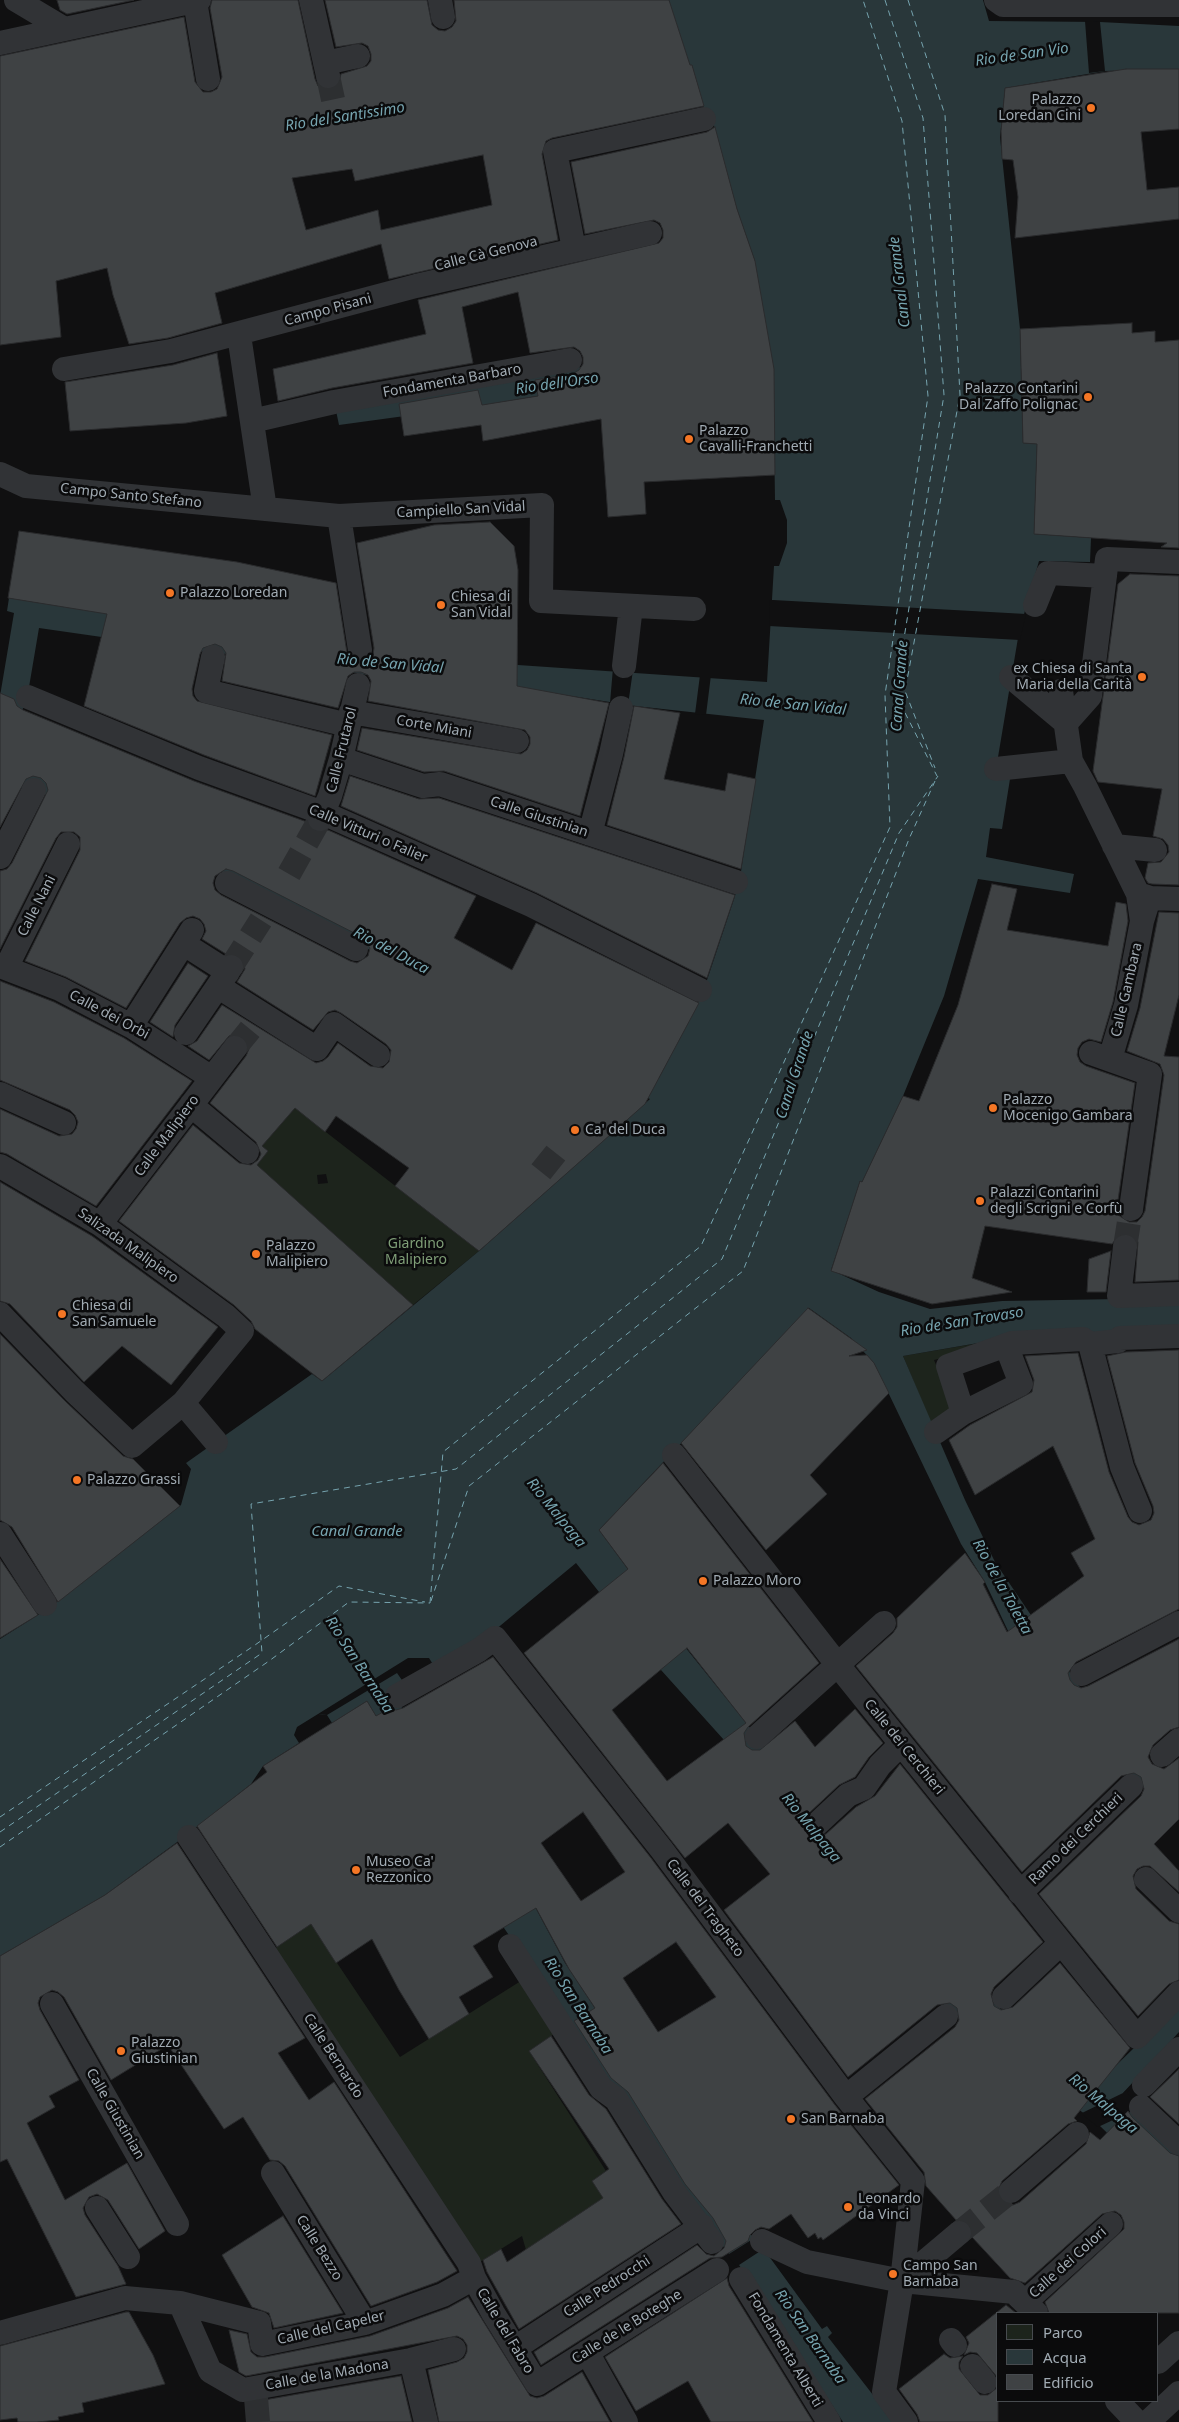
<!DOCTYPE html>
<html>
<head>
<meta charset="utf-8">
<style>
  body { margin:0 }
  #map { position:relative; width:1179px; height:2422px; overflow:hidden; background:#101011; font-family:"Noto Sans",sans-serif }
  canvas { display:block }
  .legend { position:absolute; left:996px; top:2312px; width:162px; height:90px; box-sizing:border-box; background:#0b0b0c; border:1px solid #474b4f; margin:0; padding:6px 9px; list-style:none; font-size:15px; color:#a1abb3 }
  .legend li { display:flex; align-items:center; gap:10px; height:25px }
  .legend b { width:25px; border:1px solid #474b4f }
</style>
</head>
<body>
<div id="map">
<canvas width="1179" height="2422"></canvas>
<ul class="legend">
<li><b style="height:14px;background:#1d241c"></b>Parco</li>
<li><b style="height:14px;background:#29373a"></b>Acqua</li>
<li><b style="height:14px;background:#3f4244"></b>Edificio</li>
</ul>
</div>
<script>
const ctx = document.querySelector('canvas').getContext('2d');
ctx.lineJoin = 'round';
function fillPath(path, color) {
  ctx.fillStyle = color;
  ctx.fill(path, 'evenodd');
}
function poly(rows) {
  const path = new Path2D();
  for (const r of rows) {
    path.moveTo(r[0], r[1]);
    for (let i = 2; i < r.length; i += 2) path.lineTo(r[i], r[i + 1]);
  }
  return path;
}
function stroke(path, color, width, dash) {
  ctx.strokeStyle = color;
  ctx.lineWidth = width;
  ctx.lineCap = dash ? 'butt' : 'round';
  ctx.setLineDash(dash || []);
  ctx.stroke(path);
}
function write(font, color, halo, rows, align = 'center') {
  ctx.font = font + ' "Noto Sans",sans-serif';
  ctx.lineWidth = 5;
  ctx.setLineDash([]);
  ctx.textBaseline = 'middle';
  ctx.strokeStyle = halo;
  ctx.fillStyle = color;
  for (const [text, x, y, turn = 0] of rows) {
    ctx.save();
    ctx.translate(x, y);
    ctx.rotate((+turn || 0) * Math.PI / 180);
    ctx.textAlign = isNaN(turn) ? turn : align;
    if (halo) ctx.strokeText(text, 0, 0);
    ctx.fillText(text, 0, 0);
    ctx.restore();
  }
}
fillPath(poly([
  [295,1108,479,1251,413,1305,257,1165,268,1151,262,1146],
  [326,1174,328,1183,318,1184,317,1175],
  [991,1341,990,1346,934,1360,953,1405,933,1428,903,1356],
  [311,1924,400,2057,524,1979,557,2032,529,2051,606,2171,592,2181,605,2201,588,2208,526,2250,522,2236,475,2265,271,1951]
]), '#1d241c');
fillPath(poly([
  [669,0,983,0,989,21,1100,22,1179,26,1179,69,1105,71,1005,88,1000,137,1020,329,1023,443,1037,444,1034,534,1091,538,1090,562,1039,561,1019,632,996,769,1010,779,1002,829,990,828,986,857,1074,874,1070,893,978,879,944,996,903,1096,862,1182,860,1181,831,1270,879,1292,930,1309,1002,1301,1179,1298,1179,1333,1007,1338,903,1356,965,1500,995,1562,1079,1686,1179,1796,1158,1801,1087,1733,1018,1652,985,1582,961,1544,874,1363,851,1338,809,1308,599,1530,685,1647,755,1734,820,1829,910,1932,953,1971,1096,2085,1137,2045,1179,1997,1179,2032,1123,2093,1179,2148,1179,2203,1100,2126,919,1985,724,1740,661,1670,576,1563,489,1635,392,1690,430,1758,534,1905,565,1963,719,2196,771,2259,822,2329,827,2326,832,2333,828,2337,894,2422,843,2422,756,2287,717,2239,504,1928,367,1701,332,1723,327,1715,318,1714,297,1727,294,1735,299,1743,263,1766,251,1784,184,1837,105,1895,0,1956,0,1639,52,1606,181,1505,191,1469,186,1463,312,1374,322,1381,479,1251,650,1099,225,873,156,841,37,791,0,782,0,696,14,613,7,611,9,598,331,648,375,661,518,665,767,682,774,566,779,566,787,543,787,520,780,500,775,500,773,365,602,385,478,406,339,425,335,406,581,367,755,261,737,209,713,122,705,112,692,65,365,132,0,151,192,130],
  [39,628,206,652,288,660,367,675,402,675,495,684,635,706,764,720,740,878,734,899,702,995,659,1078,12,761,24,703,28,693]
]), '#29373a');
fillPath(poly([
  [1085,21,1100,22,1105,71,1089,73],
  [770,600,773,600,1026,614,1020,640,769,626],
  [613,668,633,670,628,705,610,703],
  [700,675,711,675,706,715,695,714],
  [408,1658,429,1658,434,1666,404,1683,397,1673,327,1715,318,1714],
  [1138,2079,1127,2093,1141,2107,1098,2127,1083,2115,1082,2113,1123,2093],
  [756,2237,765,2248,739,2265,746,2275,744,2276,715,2240,717,2239,729,2254]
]), '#101011');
stroke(poly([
  [885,0,923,118,944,395,895,693,937,776],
  [908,0,945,115,960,395,905,691,935,768],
  [431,1601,469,1486,743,1271,909,839,935,781],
  [430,1603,443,1452,701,1246,890,827,885,695,928,396,902,121,863,0],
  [0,1817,255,1645,339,1586,425,1602],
  [0,1832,262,1653,251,1504,456,1469,722,1259,899,833,938,776],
  [0,1847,269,1661,349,1602,430,1603]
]), '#76a4af', 1, [6, 5]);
const building = poly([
  [57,0,134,0,67,14,60,10,57,0],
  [212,0,298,0,315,79,318,86,331,89,338,86,341,74,367,66,371,61,371,54,368,46,362,43,336,47,325,0,427,0,432,25,438,30,445,31,452,27,456,21,454,0,669,0,690,65,692,65,704,106,552,138,546,141,542,154,558,240,389,279,381,244,215,293,222,323,168,338,129,344,113,295,107,268,56,281,61,337,0,345,0,56,184,17,195,82,203,92,211,92,217,89,222,77,210,8,212,0],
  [483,155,492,205,381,230,378,210,306,230,292,178,352,169,355,181,483,155],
  [1126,69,1179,69,1179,129,1141,132,1147,190,1179,187,1179,219,1015,238,1018,197,1013,160,1002,159,1001,131,1005,88,1126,69],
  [715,127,737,209,755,261,774,369,775,475,644,482,646,514,608,517,601,419,483,441,481,425,404,436,399,404,478,390,482,405,538,396,535,380,572,374,579,370,583,364,583,357,580,351,574,347,530,353,518,292,462,307,473,363,332,388,278,401,273,369,426,334,418,300,659,243,663,238,663,230,660,223,654,220,585,234,571,162,707,132,715,127],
  [1132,323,1132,333,1155,331,1155,342,1179,340,1179,548,1161,547,1167,543,1034,534,1037,444,1023,443,1020,329,1132,323],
  [217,353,227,416,186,423,70,431,65,382,173,365,217,353],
  [490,522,514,546,518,570,517,686,609,703,580,816,444,771,424,772,357,750,362,728,521,754,527,750,530,744,530,737,525,730,368,701,371,681,368,675,361,672,354,672,348,676,338,708,222,681,226,653,222,647,215,644,203,648,200,654,192,689,193,696,197,701,332,735,315,796,204,755,84,706,107,614,8,598,19,531,237,562,336,583,347,653,355,663,363,663,373,655,374,648,357,543,434,525,490,522],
  [1130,574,1179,576,1179,885,1152,884,1148,883,1145,878,1148,863,1161,862,1169,852,1168,845,1163,839,1153,836,1162,789,1098,782,1093,771,1118,584,1130,574],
  [0,693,14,699,17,706,23,710,194,781,307,822,309,828,315,832,328,830,476,896,454,938,512,970,536,923,699,1003,645,1104,479,1251,395,1186,409,1168,336,1116,325,1132,295,1108,262,1146,268,1151,257,1165,413,1305,322,1381,255,1329,251,1321,234,1305,119,1221,193,1125,239,1163,251,1165,258,1160,261,1154,256,1142,210,1103,246,1056,249,1049,247,1042,237,1034,229,1036,209,1060,188,1046,197,1041,222,1005,316,1063,323,1061,328,1057,338,1043,370,1066,383,1068,389,1062,391,1050,386,1044,341,1013,335,1010,328,1012,313,1030,237,982,245,969,243,961,238,955,226,954,202,939,206,931,204,924,200,919,193,916,186,918,180,923,126,1008,66,977,25,961,80,850,80,837,74,832,61,832,56,838,0,949,0,871,7,869,12,863,48,790,46,783,41,778,33,776,26,779,0,827,0,693],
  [226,869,233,871,362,937,370,948,368,956,357,963,350,961,221,895,215,890,213,883,215,876,226,869],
  [634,706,680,713,664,779,725,791,728,773,756,779,741,869,607,825,624,757,634,706],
  [350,776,419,799,439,798,735,895,707,978,537,893,341,806,350,776],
  [992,884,1017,889,1007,930,1108,946,1116,902,1126,904,1128,921,1113,1002,1101,1042,1089,1039,1082,1042,1078,1048,1077,1055,1080,1062,1086,1066,1135,1083,1117,1207,1118,1215,1129,1222,1137,1222,1142,1217,1145,1211,1164,1075,1160,1064,1127,1051,1140,1008,1159,912,1179,913,1179,995,1164,1056,1179,1057,1179,1280,1135,1282,1138,1242,1134,1236,1127,1233,1119,1235,1112,1244,985,1226,972,1278,1012,1292,932,1304,831,1271,860,1181,862,1182,903,1096,919,1101,958,1005,992,884],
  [188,963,208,976,175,1025,173,1037,150,1022,188,963],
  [0,981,54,1002,124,1038,192,1081,96,1206,7,1154,0,1152,0,1109,59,1136,72,1134,76,1129,78,1122,75,1115,70,1110,0,1080,0,981],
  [0,1182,92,1236,218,1327,171,1385,122,1346,84,1382,10,1304,0,1301,0,1182],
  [1111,1251,1106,1292,1087,1292,1089,1259,1111,1251],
  [808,1308,867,1350,849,1356,867,1355,874,1363,889,1393,810,1475,827,1494,766,1550,681,1443,808,1308],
  [0,1334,65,1401,123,1456,133,1459,180,1506,58,1602,12,1527,0,1520,0,1334],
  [1179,1350,1179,1609,1076,1662,1068,1673,1070,1680,1074,1685,1081,1688,1088,1686,1179,1639,1179,1727,1170,1730,1153,1745,1148,1757,1152,1764,1164,1769,1179,1758,1179,1819,1154,1844,1179,1871,1179,1892,1150,1866,1143,1866,1137,1869,1133,1876,1136,1889,1169,1921,1179,1924,1179,1980,1169,1984,1138,2016,1039,1894,1141,1796,1144,1789,1141,1777,1134,1773,1121,1776,1022,1872,856,1666,893,1633,897,1627,897,1618,965,1553,985,1582,983,1584,1007,1632,1084,1576,1071,1553,1095,1539,1053,1446,975,1495,949,1440,970,1425,1032,1392,1034,1380,1025,1356,1078,1353,1109,1472,1128,1517,1132,1522,1139,1525,1151,1520,1154,1513,1153,1506,1135,1463,1107,1356,1126,1352,1179,1350],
  [663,1463,819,1663,748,1727,744,1733,746,1746,752,1750,760,1750,795,1721,815,1747,855,1709,883,1743,869,1757,855,1777,839,1785,808,1814,804,1820,807,1833,813,1837,826,1834,856,1807,875,1796,900,1764,1043,1942,994,1987,991,1994,994,2006,1001,2010,1013,2007,1060,1963,1130,2048,1074,2118,1077,2121,1068,2124,1002,2181,997,2193,1000,2200,1006,2204,1013,2205,1020,2202,1086,2144,1090,2132,1100,2140,1128,2111,1132,2117,1170,2153,1179,2156,1179,2313,1049,2313,1045,2302,1124,2229,1124,2222,1121,2215,1115,2211,1102,2214,1025,2283,1010,2278,972,2237,972,2230,969,2224,963,2220,956,2220,926,2186,924,2172,865,2099,955,2027,959,2020,957,2008,950,2003,937,2005,848,2077,724,1910,770,1874,728,1823,685,1858,524,1653,628,1569,599,1530,663,1463],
  [687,1648,746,1723,667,1781,612,1710,687,1648],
  [0,1559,38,1615,0,1638,0,1559],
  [493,1657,651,1858,835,2105,899,2185,823,2240,821,2237,818,2239,815,2233,808,2238,791,2214,769,2229,761,2227,755,2230,750,2235,748,2241,722,2257,710,2258,541,2365,534,2352,697,2245,706,2254,714,2256,724,2248,726,2241,713,2218,685,2184,628,2092,611,2078,574,2021,595,2008,569,1969,536,1908,473,1946,493,1977,459,1997,469,2014,429,2039,399,1990,372,1939,336,1963,311,1924,277,1947,197,1826,267,1772,263,1766,367,1701,376,1716,390,1708,396,1710,403,1708,493,1657],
  [583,1812,625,1872,581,1901,541,1843,583,1812],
  [676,1942,716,1997,658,2032,623,1978,676,1942],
  [177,1843,305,2038,278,2053,309,2100,334,2082,457,2271,437,2282,371,2306,285,2166,279,2161,270,2160,243,2117,224,2129,168,2045,111,2080,64,1997,58,1992,52,1990,40,1997,38,2003,40,2010,79,2080,49,2096,55,2107,27,2123,65,2200,127,2163,165,2231,139,2249,108,2200,97,2194,89,2197,83,2208,85,2215,118,2266,126,2284,76,2297,7,2159,0,2162,0,1956,105,1895,177,1843],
  [551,2036,589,2095,606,2109,662,2199,681,2224,519,2329,487,2272,483,2260,501,2249,507,2262,603,2198,592,2181,609,2169,529,2051,551,2036],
  [1179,2069,1179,2124,1150,2097,1179,2069],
  [283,2216,343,2313,274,2328,269,2313,252,2307,222,2255,283,2216],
  [727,2278,729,2286,813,2422,711,2422,688,2381,636,2411,605,2357,727,2278],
  [468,2297,530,2396,537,2398,544,2396,582,2372,610,2422,439,2422,428,2370,457,2362,464,2358,467,2352,467,2345,463,2339,457,2336,246,2376,239,2372,229,2330,247,2334,251,2352,257,2357,265,2357,370,2336,448,2308,468,2297],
  [1006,2305,1016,2313,998,2313,998,2378,977,2353,970,2352,964,2355,969,2343,966,2337,1006,2305],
  [126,2312,129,2312,153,2355,165,2384,82,2403,84,2412,58,2417,59,2420,37,2422,18,2422,17,2418,0,2420,0,2346,126,2312],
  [944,2354,950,2358,963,2356,959,2362,959,2369,980,2395,988,2395,998,2387,998,2422,920,2422,917,2414,899,2389,944,2354],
  [401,2376,412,2422,251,2422,247,2403,401,2376]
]);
fillPath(building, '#3f4244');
stroke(building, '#2a2b2d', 1);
stroke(poly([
  [328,76,334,104],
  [289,874,320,819],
  [231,967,261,920],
  [235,1048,258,1020],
  [539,1155,564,1175],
  [1125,1247,1131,1209],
  [959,2233,1011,2191],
  [256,2398,258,2422]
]), '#2d2f31', 24, [24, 12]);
stroke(poly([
  [16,0,63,28],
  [311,0,328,76],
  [440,0,443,17],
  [996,0,1003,5,1179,5],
  [195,1,208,79],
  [0,43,199,0],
  [325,63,358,56],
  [574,249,555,151,704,119],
  [239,335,265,509],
  [64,369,171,351,416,286,650,233],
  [252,421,334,402,570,360],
  [0,474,26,486,339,516,542,505,541,601,694,609],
  [339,516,360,650],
  [1035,605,1048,573,1105,576],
  [213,657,206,691,348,725],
  [624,666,631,606],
  [1011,677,1066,723],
  [1061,691,1071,761,1085,786,1138,894,1142,921],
  [28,697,199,768,323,813,531,905,700,990],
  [351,712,517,741],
  [1066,723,1090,696,1107,559,1179,562],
  [341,759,423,786,440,784,736,882],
  [996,769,1071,761],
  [320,819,330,796,341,759,358,685],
  [590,834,611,754,621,708],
  [1114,846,1155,850],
  [0,857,34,790],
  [227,883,356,949],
  [1138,894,1150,898,1179,899],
  [184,944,228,972],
  [0,966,60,989,131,1026,212,1078],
  [6,968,68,844],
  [219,987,317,1049,334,1024,378,1055],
  [131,1026,192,930],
  [186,1033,231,967],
  [1091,1053,1150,1074,1131,1209],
  [1110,1059,1126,1005,1142,921,1147,905],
  [0,1094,64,1123],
  [191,1105,247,1152],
  [0,1166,100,1224,226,1316,242,1331,183,1403],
  [100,1224,235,1048],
  [1125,1247,1119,1296,1179,1294],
  [0,1314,74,1391,132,1446,183,1403,216,1442],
  [1090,1344,1122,1467,1140,1511],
  [963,1413,1021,1384,1006,1345],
  [936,1432,963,1413,948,1366,1012,1343,1083,1339,1090,1344,1118,1341,1120,1338,1179,1336],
  [674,1455,837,1664,1137,2037,1179,1993],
  [0,1534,45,1604],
  [1082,1674,1179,1623],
  [397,1696,479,1650,495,1638,662,1850,846,2097,913,2181,902,2281,884,2392,906,2422],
  [757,1737,884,1623],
  [1162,1755,1179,1740],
  [817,1824,848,1795,864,1788,880,1765,901,1744],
  [189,1837,469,2263,474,2278,493,2313,537,2384,717,2270],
  [1146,1879,1179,1911],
  [1020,1893,1131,1786],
  [510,1946,601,2088,616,2099,674,2192,712,2242],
  [1004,1997,1061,1943],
  [52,2004,177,2224],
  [1144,2085,1179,2049],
  [846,2097,946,2016],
  [1141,2107,1179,2143],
  [273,2173,365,2323],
  [1011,2191,1077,2134],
  [97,2208,128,2257],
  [762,2241,807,2262,902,2281,1014,2292,1036,2313],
  [741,2279,829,2422],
  [902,2281,959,2233],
  [1025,2302,1111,2224],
  [180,2303,210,2371,243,2390,411,2360,454,2349],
  [0,2333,125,2298,180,2303,259,2323,262,2344,365,2323,443,2295,474,2278],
  [951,2340,955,2345],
  [515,2348,702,2226],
  [587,2352,626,2422],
  [411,2360,426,2422],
  [1158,2362,1179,2343],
  [972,2366,985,2382],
  [1117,2401,1137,2422],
  [1148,2422,1179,2393]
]), '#313336', 24);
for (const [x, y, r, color] of [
  [1091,108,5,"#f47625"],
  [1088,397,5,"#f47625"],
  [689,439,5,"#f47625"],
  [170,593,5,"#f47625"],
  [441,605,5,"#f47625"],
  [1142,677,5,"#f47625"],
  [993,1108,5,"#f47625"],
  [575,1130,5,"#f47625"],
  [980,1201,5,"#f47625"],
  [256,1254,5,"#f47625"],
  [62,1314,5,"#f47625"],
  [77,1480,5,"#f47625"],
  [703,1581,5,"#f47625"],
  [356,1870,5,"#f47625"],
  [121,2051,5,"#f47625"],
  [791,2119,5,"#f47625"],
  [848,2207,5,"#f47625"],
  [893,2274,5,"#f47625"]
]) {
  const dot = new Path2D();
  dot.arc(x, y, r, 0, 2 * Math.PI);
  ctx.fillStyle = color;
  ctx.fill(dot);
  stroke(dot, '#0b0b0c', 2);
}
write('14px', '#a1abb3', '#0b0b0c', [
  ["Palazzo",1081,100,"right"],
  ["Loredan Cini",1081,116,"right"],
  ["Palazzo Contarini",1078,389,"right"],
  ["Dal Zaffo Polignac",1078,405,"right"],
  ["Palazzo",699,431],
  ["Cavalli-Franchetti",699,447],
  ["Palazzo Loredan",180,593],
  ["Chiesa di",451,597],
  ["San Vidal",451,613],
  ["ex Chiesa di Santa",1132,669,"right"],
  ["Maria della Carità",1132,685,"right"],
  ["Palazzo",1003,1100],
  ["Mocenigo Gambara",1003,1116],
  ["Ca' del Duca",585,1130],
  ["Palazzi Contarini",990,1193],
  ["degli Scrigni e Corfù",990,1209],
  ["Palazzo",266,1246],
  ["Malipiero",266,1262],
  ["Chiesa di",72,1306],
  ["San Samuele",72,1322],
  ["Palazzo Grassi",87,1480],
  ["Palazzo Moro",713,1581],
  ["Museo Ca'",366,1862],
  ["Rezzonico",366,1878],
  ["Palazzo",131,2043],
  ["Giustinian",131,2059],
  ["San Barnaba",801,2119],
  ["Leonardo",858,2199],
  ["da Vinci",858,2215],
  ["Campo San",903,2266],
  ["Barnaba",903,2282]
], 'left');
write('14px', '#a1abb3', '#0b0b0c', [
  ["Calle Cà Genova",486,254,-14],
  ["Campo Pisani",328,310,-15],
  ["Fondamenta Barbaro",452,381,-10],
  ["Campo Santo Stefano",131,496,6],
  ["Campiello San Vidal",461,510,-3],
  ["Corte Miani",434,727,10],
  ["Calle Frutarol",342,750,-76],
  ["Calle Giustinian",539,817,18],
  ["Calle Vitturi o Falier",368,834,23],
  ["Calle Nani",37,906,-63],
  ["Calle Gambara",1127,990,-77],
  ["Calle dei Orbi",109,1015,28],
  ["Calle Malipiero",167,1136,-53],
  ["Salizada Malipiero",128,1246,35],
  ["Calle dei Cerchieri",904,1747,51],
  ["Ramo dei Cerchieri",1076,1839,-44],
  ["Calle del Tragheto",705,1908,53],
  ["Calle Bernardo",333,2056,57],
  ["Calle Giustinian",115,2114,60],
  ["Calle Bezzo",319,2248,58],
  ["Calle dei Colori",1068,2263,-42],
  ["Calle Pedrocchi",607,2287,-33],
  ["Calle de le Boteghe",627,2327,-32],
  ["Calle del Capeler",331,2328,-13],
  ["Calle del Fabro",505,2331,59],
  ["Fondamenta Alberti",785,2350,59],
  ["Calle de la Madona",327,2375,-10]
]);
write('14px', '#7f9e77', '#0b0b0c', [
  ["Giardino",416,1244],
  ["Malipiero",416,1260]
]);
write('italic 15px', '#76a4af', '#0b0b0c', [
  ["Rio de San Vio",1022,55,-8],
  ["Rio del Santissimo",345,117,-9],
  ["Canal Grande",900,282,-97],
  ["Rio dell'Orso",557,384,-8],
  ["Rio de San Vidal",390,664,5],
  ["Canal Grande",900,686,-86],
  ["Rio de San Vidal",793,705,6],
  ["Rio del Duca",391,951,28],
  ["Canal Grande",795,1075,-72],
  ["Rio de San Trovaso",962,1322,-9],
  ["Rio Malpaga",556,1513,51],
  ["Canal Grande",357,1532],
  ["Rio de la Toletta",1002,1587,61],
  ["Rio San Barnaba",359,1665,57],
  ["Rio Malpaga",811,1828,51],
  ["Rio San Barnaba",578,2006,57],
  ["Rio Malpaga",1103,2104,40],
  ["Rio San Barnaba",810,2337,55]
]);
</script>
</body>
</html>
